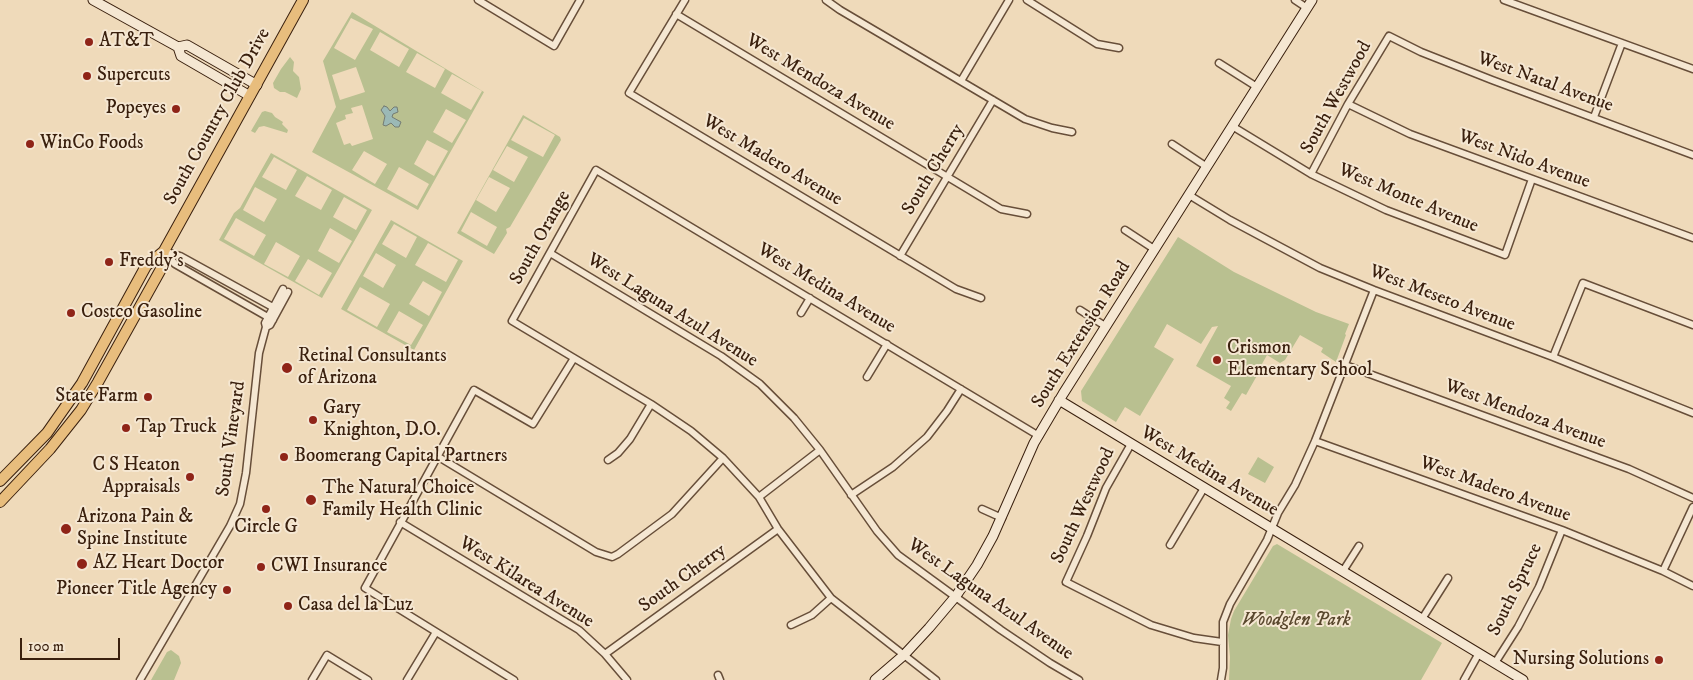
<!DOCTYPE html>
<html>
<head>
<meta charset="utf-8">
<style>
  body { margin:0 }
  #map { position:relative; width:1693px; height:680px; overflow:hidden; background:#efdaba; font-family:"IM FELL DW Pica",serif }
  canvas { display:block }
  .scale { position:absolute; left:20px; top:638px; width:100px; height:22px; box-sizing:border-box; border:2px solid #3a200e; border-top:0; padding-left:6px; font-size:15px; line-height:18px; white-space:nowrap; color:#3a200e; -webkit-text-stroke:4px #f5e7d2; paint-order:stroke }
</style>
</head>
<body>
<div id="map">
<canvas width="1693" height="680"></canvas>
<div class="scale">100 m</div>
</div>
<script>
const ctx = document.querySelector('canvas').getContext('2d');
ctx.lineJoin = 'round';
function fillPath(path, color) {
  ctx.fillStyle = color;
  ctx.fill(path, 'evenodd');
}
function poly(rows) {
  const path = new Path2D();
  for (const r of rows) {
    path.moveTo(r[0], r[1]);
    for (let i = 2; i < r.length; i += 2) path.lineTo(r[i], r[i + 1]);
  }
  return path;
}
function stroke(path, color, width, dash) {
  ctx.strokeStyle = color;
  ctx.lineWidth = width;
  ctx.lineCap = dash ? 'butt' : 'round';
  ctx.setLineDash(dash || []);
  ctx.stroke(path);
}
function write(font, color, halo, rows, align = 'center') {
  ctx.font = font + ' "IM FELL DW Pica",serif';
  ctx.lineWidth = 4;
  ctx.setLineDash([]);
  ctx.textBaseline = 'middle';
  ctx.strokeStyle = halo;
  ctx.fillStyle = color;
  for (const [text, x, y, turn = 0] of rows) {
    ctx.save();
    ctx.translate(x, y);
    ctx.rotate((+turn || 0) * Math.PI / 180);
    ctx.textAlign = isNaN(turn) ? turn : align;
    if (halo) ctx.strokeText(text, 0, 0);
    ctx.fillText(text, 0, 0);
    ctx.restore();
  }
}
fillPath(poly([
  [352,12,484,92,418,210,312,152,336,107,323,61],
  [351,18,373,29,355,60,334,48],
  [380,32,409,49,399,67,370,50],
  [417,53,445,69,435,88,406,72],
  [356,67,365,92,340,100,332,75],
  [452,74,482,91,471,110,441,93],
  [362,105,373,139,352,146,350,143,344,145,336,123,346,119,345,115,353,113,351,108],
  [446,109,466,120,452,143,433,132],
  [427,140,448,151,434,176,414,164],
  [364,151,387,164,375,184,352,170],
  [399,167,429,184,417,206,387,189],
  [290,57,294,62,293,71,299,77,301,89,297,98,285,92,280,92,274,88,273,83,281,69],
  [265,111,272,113,275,117,283,122,282,124,288,130,287,133,264,126,259,127,255,133,251,131,262,112],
  [523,115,560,137,561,140,510,227,506,229,507,233,494,254,457,233],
  [524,118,555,135,543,157,511,140],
  [507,146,528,157,514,182,493,170],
  [489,177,510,188,496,212,476,200],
  [471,212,497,227,487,246,461,231],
  [271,153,372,210,322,298,219,240,234,213,240,208],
  [274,157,297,170,286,190,262,177],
  [307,176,332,190,321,210,295,196],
  [255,187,277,199,264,222,243,210],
  [344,197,367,210,356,230,333,217],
  [236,218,266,235,254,256,224,239],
  [330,228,352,241,339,263,318,251],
  [276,242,300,256,288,277,264,264],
  [308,259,332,273,319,295,295,281],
  [391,220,463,261,414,350,341,309],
  [394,224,417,237,406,258,382,244],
  [428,243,458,260,446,282,415,265],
  [376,253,396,265,383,288,363,276],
  [423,281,442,292,429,316,409,304],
  [360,287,390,304,377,327,347,310],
  [399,311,423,325,411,345,387,332],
  [1178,237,1234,272,1316,312,1349,324,1345,334,1346,335,1336,362,1321,352,1323,348,1300,335,1285,360,1280,363,1267,355,1258,371,1259,372,1246,395,1242,393,1231,411,1226,408,1230,402,1224,398,1231,386,1196,366,1218,326,1212,327,1201,344,1167,324,1154,347,1174,359,1140,416,1125,407,1116,422,1082,401,1081,391],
  [1258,457,1274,467,1265,483,1248,474],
  [1277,544,1442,643,1421,680,1229,680,1230,657,1228,635,1231,619,1234,611,1273,546],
  [171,650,179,656,181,663,174,680,151,680,167,652]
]), '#b9c090');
const water = poly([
  [384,106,387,107,390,111,394,107,397,107,398,112,393,114,392,117,401,122,399,127,395,127,391,123,386,126,383,125,385,116,381,110,384,106]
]);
fillPath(water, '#9bb9b6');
stroke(water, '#747c73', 1);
const street = poly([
  [478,0,554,46,580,0],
  [685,0,629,93,956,289,981,298],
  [826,0,840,10,1025,119,1052,128,1072,132],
  [1027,0,1097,44,1119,48],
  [1295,0,1307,8],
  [1504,0,1693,69],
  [676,14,1001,209,1027,214],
  [1219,63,1257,87],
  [961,81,1009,0],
  [1348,104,1410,134,1693,238],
  [1594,117,1622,43],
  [1232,126,1311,174,1386,210,1505,255,1532,179],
  [1172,144,1207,167],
  [1311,174,1348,104,1389,36,1421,52,1492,80,1693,155],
  [1189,195,1230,220,1320,268,1374,290,1553,357,1693,413],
  [1125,230,1154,249],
  [164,251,175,264,273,320],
  [164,251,180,256,278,310],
  [550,253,721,356,760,384,794,418,820,450,877,531,898,555,1001,630,1050,663,1079,680],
  [900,256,993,100],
  [1080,310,1105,326],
  [801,313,810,298],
  [266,327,270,325,288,292],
  [1553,357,1583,283,1693,325],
  [1345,365,1629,469,1693,498],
  [867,377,887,344],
  [1315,441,1562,530,1663,571,1693,586],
  [1131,444,1106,488,1087,536,1066,582,1151,625,1194,638,1222,642],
  [437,456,596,552,612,557,618,554,672,514,723,458],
  [608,460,618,453,630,439,651,404],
  [851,495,893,467,927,437,947,411,961,389],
  [759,497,820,450],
  [982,509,1002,518],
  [400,522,579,630,605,654,627,680],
  [1170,545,1204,488],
  [1343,571,1359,546],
  [1663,571,1693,507],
  [1422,619,1448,578],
  [791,625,812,615,831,598],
  [605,654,778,529],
  [1495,663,1518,627,1539,587,1562,530],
  [718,675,720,680],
  [140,680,230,526,240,504,246,473,259,353,266,327,265,323,283,289],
  [312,680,327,655,368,680],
  [407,680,436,632],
  [514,680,365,588,474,390,533,424,574,358],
  [936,680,831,598,778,529,759,497,723,458,691,431,651,404,512,321,596,170,1039,436],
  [1221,680,1223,668,1223,622,1230,604,1267,540,1278,513,1295,485,1315,441,1374,290],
  [1464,680,1479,653]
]);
const secondary = poly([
  [93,0,178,47,187,45,257,85],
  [178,47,181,56,250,96],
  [1059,400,1523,680],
  [875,680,904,655,929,628,956,596,977,565,993,536,1034,443,1063,394,1312,0]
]);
const primary = poly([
  [0,481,47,433,82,383,146,266,164,251,303,0],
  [0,502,50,449,81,410,98,382,161,269,164,251]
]);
stroke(street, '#674e39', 9);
stroke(secondary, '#3a200e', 11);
stroke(primary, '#3a200e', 12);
stroke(street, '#f5e7d2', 6);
stroke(secondary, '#f5e7d2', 9);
stroke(primary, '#e8bd7d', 10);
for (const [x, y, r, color] of [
  [89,42,5,"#8f2418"],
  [87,76,5,"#8f2418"],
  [176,109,5,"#8f2418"],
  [30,144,5,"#8f2418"],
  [109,262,5,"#8f2418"],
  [71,313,5,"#8f2418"],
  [1217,360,5,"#8f2418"],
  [287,368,6,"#8f2418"],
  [148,397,5,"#8f2418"],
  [313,420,5,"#8f2418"],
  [126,428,5,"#8f2418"],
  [284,457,5,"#8f2418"],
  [190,477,5,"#8f2418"],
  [311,500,6,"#8f2418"],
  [266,509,5,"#8f2418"],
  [66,529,6,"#8f2418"],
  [82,564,6,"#8f2418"],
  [261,567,5,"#8f2418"],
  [227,590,5,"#8f2418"],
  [288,606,5,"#8f2418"],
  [1659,660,5,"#8f2418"]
]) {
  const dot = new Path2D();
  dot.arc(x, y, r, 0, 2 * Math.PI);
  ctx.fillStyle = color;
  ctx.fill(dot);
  stroke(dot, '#f5e7d2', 2);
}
write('19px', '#3a200e', '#f5e7d2', [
  ["AT&T",99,42],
  ["Supercuts",97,76],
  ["Popeyes",166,109,"right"],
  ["WinCo Foods",40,144],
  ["Freddy's",119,262],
  ["Costco Gasoline",81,313],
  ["Crismon",1227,349],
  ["Elementary School",1227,371],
  ["Retinal Consultants",298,357],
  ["of Arizona",298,379],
  ["State Farm",138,397,"right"],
  ["Gary",323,409],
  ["Knighton, D.O.",323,431],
  ["Tap Truck",136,428],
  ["Boomerang Capital Partners",294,457],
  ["C S Heaton",180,466,"right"],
  ["Appraisals",180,488,"right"],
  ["The Natural Choice",322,489],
  ["Family Health Clinic",322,511],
  ["Arizona Pain &",77,518],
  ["Spine Institute",77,540],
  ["Circle G",266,528,"center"],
  ["AZ Heart Doctor",93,564],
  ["CWI Insurance",271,567],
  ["Pioneer Title Agency",217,590,"right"],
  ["Casa del la Luz",298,606],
  ["Nursing Solutions",1649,660,"right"]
], 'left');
write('19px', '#3a200e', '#f5e7d2', [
  ["West Mendoza Avenue",820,83,31],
  ["West Natal Avenue",1545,83,20],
  ["South Westwood",1337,98,-61],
  ["South Country Club Drive",218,117,-61],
  ["West Nido Avenue",1524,160,20],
  ["West Madero Avenue",772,161,31],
  ["South Cherry",934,170,-59],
  ["West Monte Avenue",1408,199,23],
  ["South Orange",541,238,-61],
  ["West Medina Avenue",826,289,31],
  ["West Meseto Avenue",1442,299,21],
  ["West Laguna Azul Avenue",672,311,32],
  ["South Extension Road",1082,335,-58],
  ["West Mendoza Avenue",1525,415,20],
  ["South Vineyard",232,439,-82],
  ["West Medina Avenue",1209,472,31],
  ["West Madero Avenue",1495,490,20],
  ["South Westwood",1084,506,-65],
  ["South Cherry",683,579,-36],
  ["West Kilarea Avenue",526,583,32],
  ["South Spruce",1516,590,-64],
  ["West Laguna Azul Avenue",990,600,35]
]);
write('italic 19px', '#5a482e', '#f5e7d2', [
  ["Woodglen Park",1296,621]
]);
</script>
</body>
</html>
